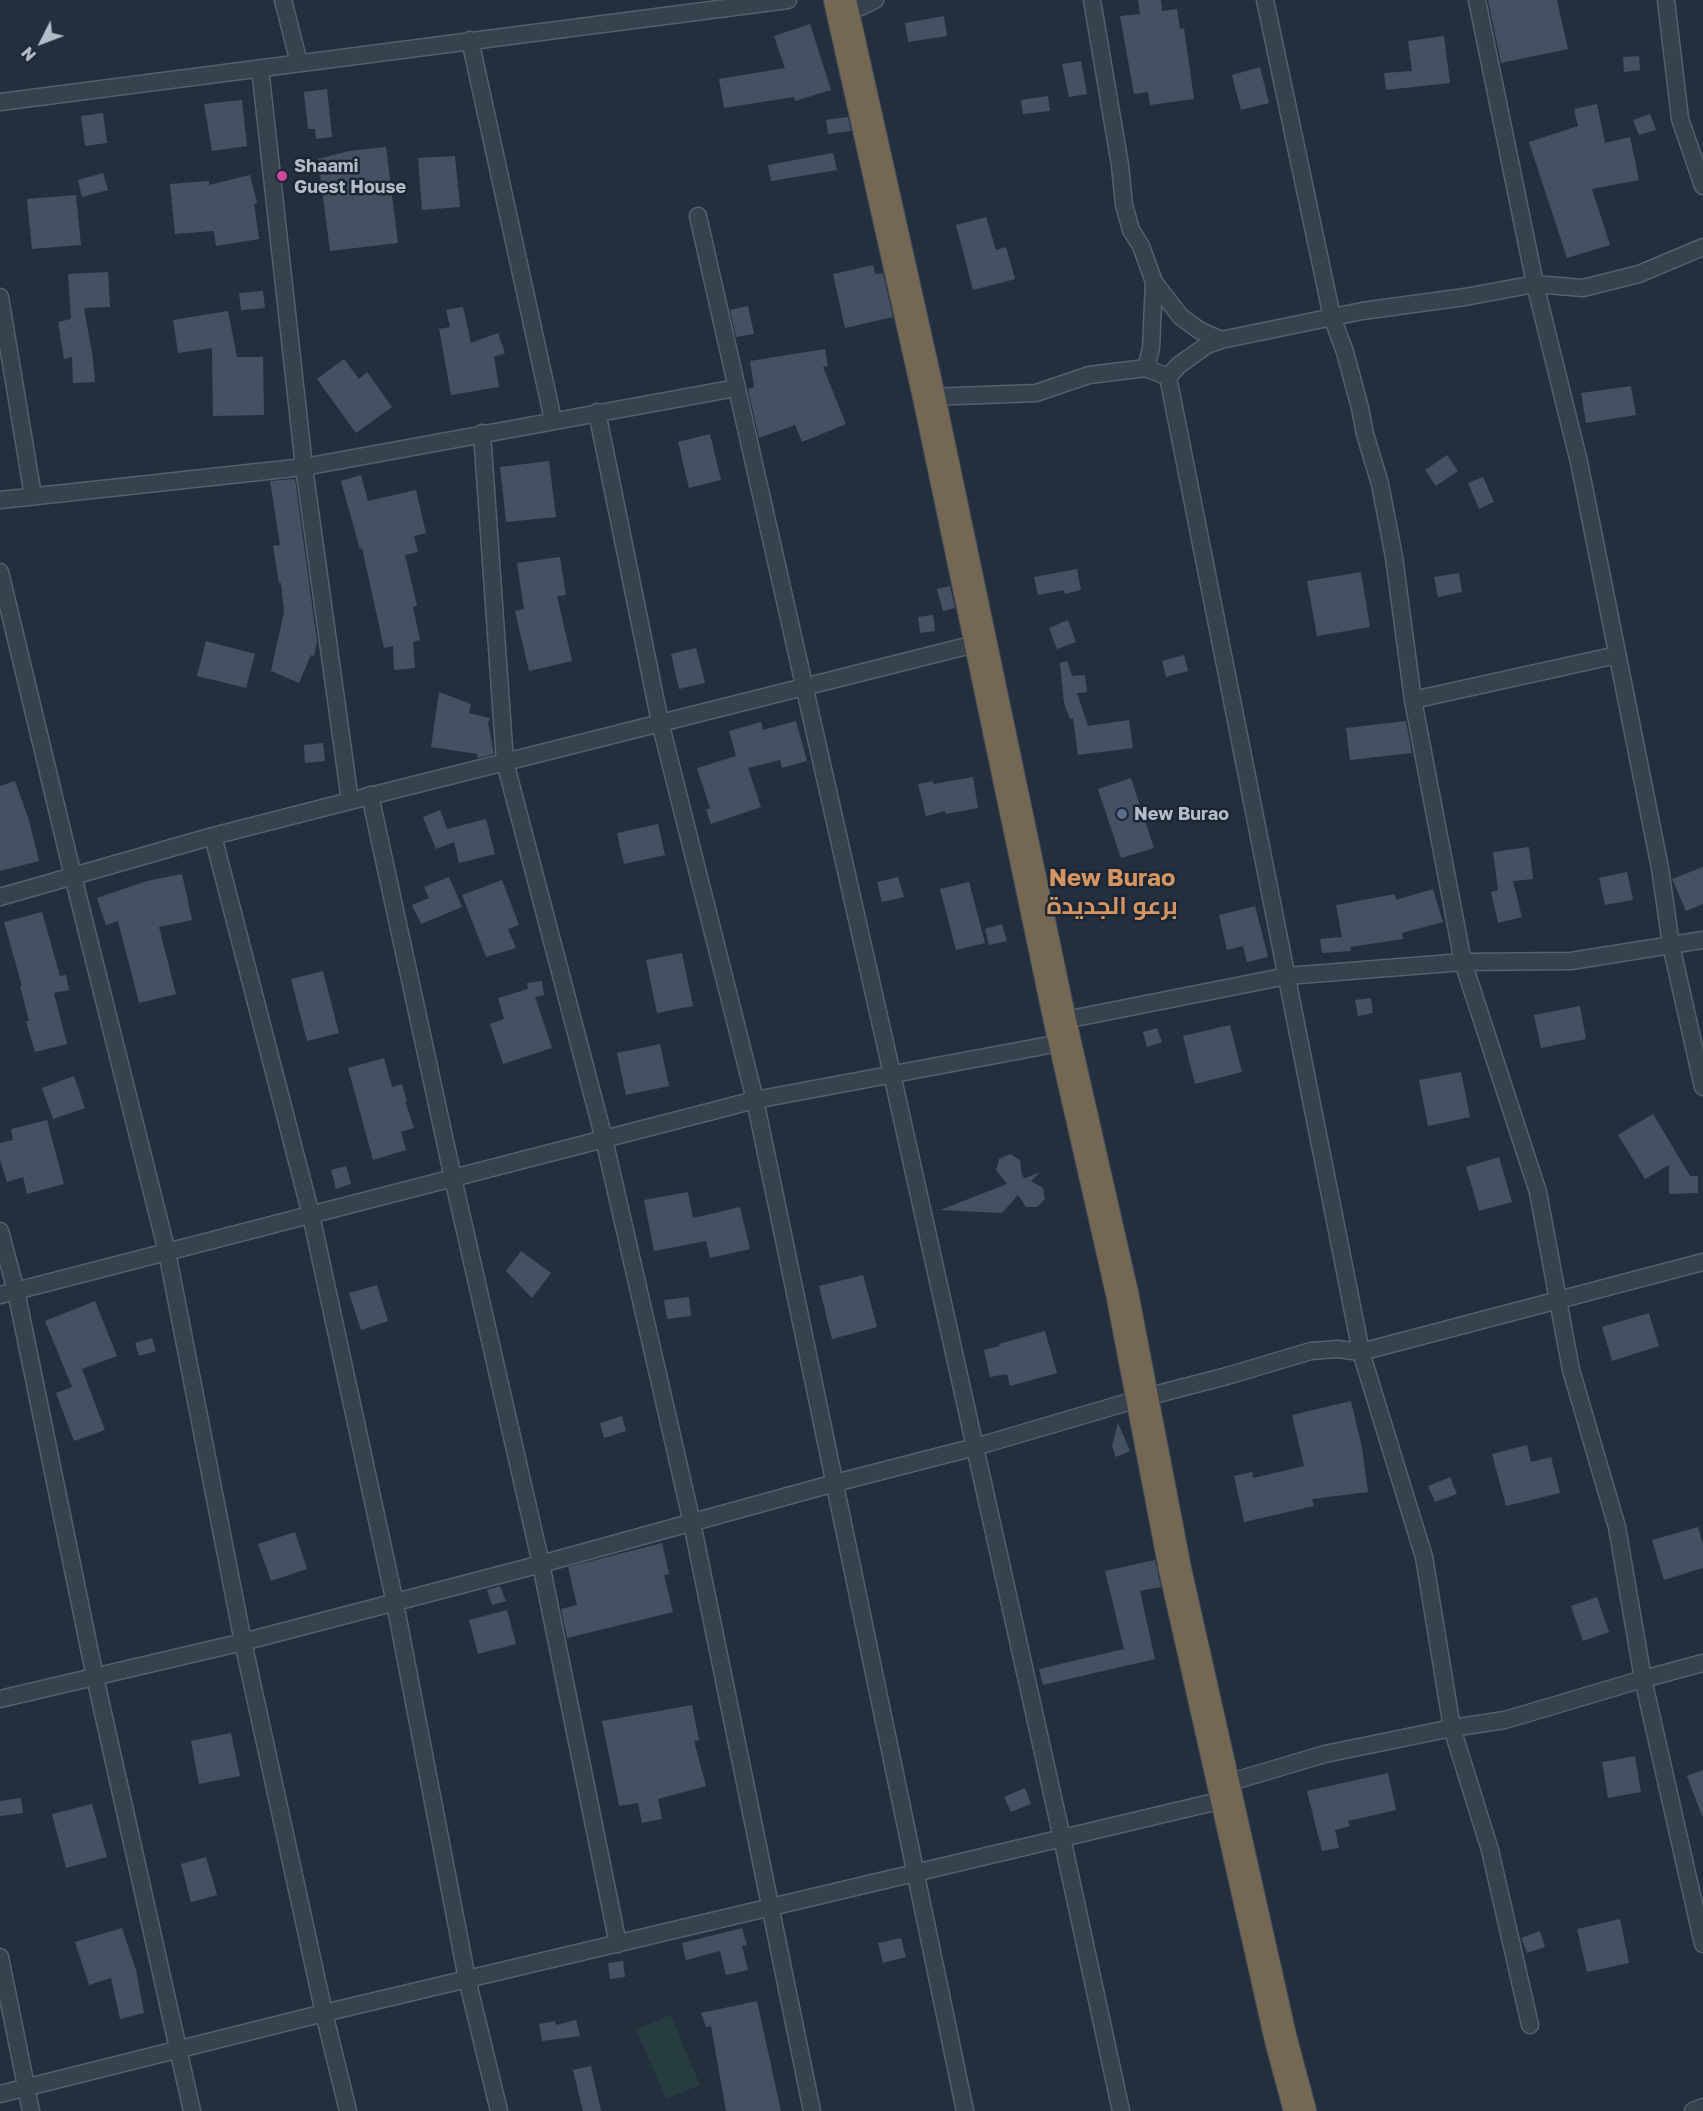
<!DOCTYPE html>
<html>
<head>
<meta charset="utf-8">
<style>
  body { margin:0 }
  #map { position:relative; width:1703px; height:2111px; overflow:hidden; background:#242f3e; font-family:"Golos Text",sans-serif }
  canvas { display:block }
  .north { position:absolute; left:12px; top:12px; width:60px; height:60px; -webkit-text-stroke:4px #1d2633; paint-order:stroke; rotate:228deg; font-size:16px; font-weight:700; line-height:24px; text-align:center; color:#b4bcc9 }
  .north::after { content:''; display:block; margin:auto; width:21px; height:27px; background:#b4bcc9; clip-path:polygon(50% 0,100% 100%,50% 72%,0 100%) }
</style>
</head>
<body>
<div id="map">
<canvas width="1703" height="2111"></canvas>
<div class="north">N</div>
</div>
<script>
const ctx = document.querySelector('canvas').getContext('2d');
ctx.lineJoin = 'round';
function fillPath(path, color) {
  ctx.fillStyle = color;
  ctx.fill(path, 'evenodd');
}
function poly(rows) {
  const path = new Path2D();
  for (const r of rows) {
    path.moveTo(r[0], r[1]);
    for (let i = 2; i < r.length; i += 2) path.lineTo(r[i], r[i + 1]);
  }
  return path;
}
function stroke(path, color, width, dash) {
  ctx.strokeStyle = color;
  ctx.lineWidth = width;
  ctx.lineCap = dash ? 'butt' : 'round';
  ctx.setLineDash(dash || []);
  ctx.stroke(path);
}
function write(font, color, halo, rows, align = 'center') {
  ctx.font = font + ' "Golos Text",Cairo,sans-serif';
  ctx.lineWidth = 5;
  ctx.setLineDash([]);
  ctx.textBaseline = 'middle';
  ctx.strokeStyle = halo;
  ctx.fillStyle = color;
  for (const [text, x, y, turn = 0] of rows) {
    ctx.save();
    ctx.translate(x, y);
    ctx.rotate((+turn || 0) * Math.PI / 180);
    ctx.textAlign = isNaN(turn) ? turn : align;
    if (halo) ctx.strokeText(text, 0, 0);
    ctx.fillText(text, 0, 0);
    ctx.restore();
  }
}
fillPath(poly([
  [671,2015,700,2085,666,2099,636,2029]
]), '#263c3f');
fillPath(poly([
  [1138,0,1161,0,1162,11,1177,9,1180,29,1184,28,1194,99,1150,105,1148,92,1134,94,1120,16,1140,14],
  [1488,0,1557,0,1568,49,1501,63],
  [944,16,947,36,908,42,905,23],
  [810,24,831,90,795,101,794,97,724,108,719,79,785,68,774,36],
  [1444,36,1450,83,1386,90,1384,73,1412,71,1408,41],
  [1639,56,1640,70,1624,72,1623,57],
  [1081,61,1087,94,1069,97,1062,64],
  [1260,67,1269,103,1241,110,1232,75],
  [327,89,332,137,316,139,315,129,308,129,304,92],
  [1048,96,1050,111,1023,114,1021,100],
  [242,100,247,146,212,151,204,104],
  [1597,104,1605,143,1630,137,1639,180,1592,189,1610,245,1567,258,1529,142,1578,126,1574,109],
  [103,113,107,143,85,146,81,116],
  [1650,114,1656,130,1639,135,1633,120],
  [848,117,851,131,828,134,826,120],
  [386,147,398,243,330,251,318,159,349,151],
  [833,153,837,170,771,181,768,165],
  [455,156,460,207,422,210,418,158],
  [103,173,108,190,82,197,78,180],
  [250,175,257,203,254,204,259,239,216,246,214,231,175,234,170,184,209,181,209,185],
  [76,195,81,245,32,249,27,199],
  [986,217,996,250,1006,247,1015,279,973,290,956,225],
  [873,265,875,274,883,273,893,317,845,328,833,274],
  [108,272,110,307,84,308,93,359,95,382,73,383,72,357,64,359,58,322,71,319,68,274],
  [263,291,265,308,241,310,239,293],
  [748,306,754,334,736,337,730,310],
  [463,307,471,343,498,333,505,353,494,357,499,387,451,395,439,329,450,327,446,310],
  [228,311,237,357,263,357,264,415,213,416,212,348,178,353,173,320],
  [825,349,828,366,823,367,846,424,802,442,795,425,759,438,748,389,754,387,750,361],
  [344,359,359,379,367,372,392,407,356,433,317,379],
  [1631,386,1636,415,1586,423,1581,393],
  [710,434,721,480,689,488,678,442],
  [1447,455,1458,471,1436,486,1425,470],
  [549,461,556,517,506,522,500,467],
  [361,475,368,501,416,490,426,533,414,536,418,552,405,555,417,606,413,607,420,640,413,642,415,668,394,670,393,646,384,648,362,548,360,549,341,481],
  [1483,477,1494,502,1479,509,1468,483],
  [295,479,317,641,314,656,311,655,299,683,271,671,284,612,281,583,279,583,273,546,280,545,270,481],
  [560,557,566,595,557,596,572,661,529,671,515,611,524,609,517,563],
  [1077,569,1081,590,1065,594,1064,590,1038,595,1034,577],
  [1361,572,1370,627,1317,636,1307,581],
  [1459,573,1462,592,1438,597,1434,577],
  [950,586,955,608,943,611,937,589],
  [933,615,935,631,920,633,918,617],
  [1068,620,1076,642,1057,649,1049,628],
  [206,641,255,654,246,688,197,676],
  [696,648,705,683,679,689,671,654],
  [1184,655,1188,671,1166,677,1162,661],
  [1067,661,1072,676,1085,675,1087,692,1077,693,1088,726,1129,720,1133,748,1078,755,1073,718,1070,719,1064,703,1060,663],
  [439,692,471,704,469,713,490,718,488,723,494,754,478,758,477,754,431,747],
  [796,721,807,761,782,768,780,760,748,768,761,807,711,824,706,810,710,808,697,768,736,756,729,731,761,722,763,730],
  [1406,721,1412,753,1350,760,1346,728],
  [323,743,325,761,305,763,304,745],
  [973,777,978,808,946,814,945,811,926,816,918,784,933,781,933,784],
  [1131,778,1154,848,1121,858,1098,789],
  [15,781,29,820,39,861,0,871,0,786],
  [440,810,447,829,486,819,495,854,459,863,454,842,436,849,423,817],
  [658,824,665,855,624,864,617,833],
  [1529,847,1533,879,1513,881,1522,917,1498,923,1491,892,1498,890,1493,852],
  [1703,867,1703,904,1686,911,1672,879],
  [1627,872,1633,900,1605,905,1599,878],
  [182,874,192,920,159,927,176,994,139,1003,118,921,106,925,97,898,147,881],
  [449,877,462,907,421,924,412,905,429,898,424,887],
  [898,877,904,897,882,902,877,882],
  [502,880,519,925,508,929,516,948,486,957,462,895],
  [969,882,985,943,956,950,940,889],
  [1433,889,1443,922,1402,933,1403,939,1350,947,1351,951,1322,953,1320,939,1342,937,1336,905,1395,894,1396,900],
  [1255,906,1268,957,1247,962,1243,946,1227,950,1219,915],
  [42,912,60,976,66,975,69,990,54,993,67,1044,35,1052,26,1021,29,1021,20,986,22,986,4,922],
  [1002,924,1007,941,989,945,985,929],
  [682,953,693,1006,657,1013,646,960],
  [323,971,339,1033,307,1041,291,979],
  [542,981,544,995,535,997,552,1048,503,1064,490,1024,504,1019,498,998,528,989,527,983],
  [1371,998,1373,1013,1358,1016,1355,1000],
  [1580,1006,1586,1039,1541,1048,1534,1015],
  [1230,1025,1242,1072,1195,1084,1183,1036],
  [1157,1028,1162,1042,1147,1047,1143,1032],
  [660,1044,669,1086,626,1095,617,1053],
  [384,1058,392,1087,402,1084,407,1101,405,1101,414,1128,401,1132,406,1150,373,1160,348,1068],
  [1461,1072,1470,1117,1428,1126,1419,1080],
  [74,1076,85,1108,53,1119,42,1088],
  [1653,1114,1690,1176,1698,1176,1698,1193,1669,1194,1669,1165,1645,1179,1618,1135],
  [47,1120,64,1184,27,1194,23,1177,7,1182,0,1160,0,1143,13,1140,11,1129],
  [1010,1154,1020,1160,1022,1176,1025,1178,1040,1172,1031,1181,1043,1188,1045,1199,1037,1207,1026,1207,1018,1195,1002,1213,940,1210,1007,1184,996,1170,999,1159],
  [1499,1157,1512,1202,1479,1211,1466,1167],
  [346,1166,351,1184,336,1189,331,1170],
  [688,1192,693,1218,740,1207,750,1249,710,1258,706,1241,654,1251,644,1200],
  [521,1251,551,1273,532,1298,506,1271],
  [863,1275,877,1327,832,1339,819,1286],
  [377,1285,388,1321,361,1330,349,1293],
  [689,1297,691,1316,667,1319,664,1300],
  [95,1301,117,1356,82,1369,105,1430,74,1441,56,1393,72,1387,45,1321],
  [1649,1313,1659,1346,1612,1361,1602,1327],
  [1045,1331,1057,1373,1010,1386,1007,1374,990,1377,984,1350,1000,1346,999,1344],
  [152,1338,156,1351,139,1356,135,1343],
  [1351,1401,1362,1448,1368,1492,1312,1499,1314,1506,1244,1522,1234,1476,1252,1472,1253,1478,1304,1466,1292,1415],
  [622,1416,626,1431,604,1438,600,1423],
  [1118,1423,1130,1451,1116,1457,1112,1446],
  [1527,1445,1531,1462,1551,1457,1560,1493,1506,1506,1492,1454],
  [1450,1477,1457,1494,1435,1502,1428,1486],
  [1698,1527,1703,1544,1703,1568,1664,1580,1652,1540],
  [295,1532,307,1569,271,1581,258,1544],
  [662,1543,669,1574,664,1575,673,1612,567,1638,561,1609,577,1605,568,1567],
  [1155,1560,1161,1587,1140,1591,1155,1659,1043,1685,1039,1669,1124,1649,1105,1571],
  [500,1586,506,1601,492,1605,487,1590],
  [1597,1597,1609,1632,1583,1641,1571,1606],
  [507,1610,516,1644,478,1654,469,1620],
  [692,1705,699,1740,694,1741,706,1786,658,1799,662,1819,642,1823,638,1803,619,1806,602,1721],
  [231,1733,240,1776,199,1784,191,1741],
  [1635,1756,1641,1792,1608,1798,1602,1762],
  [1703,1770,1703,1816,1702,1816,1687,1776],
  [1388,1773,1396,1810,1348,1821,1350,1826,1335,1830,1339,1848,1322,1851,1307,1791],
  [1025,1788,1031,1804,1011,1812,1004,1797],
  [21,1798,23,1813,0,1816,0,1801],
  [92,1804,107,1857,66,1868,52,1814],
  [206,1857,217,1895,191,1902,181,1864],
  [1620,1919,1629,1963,1587,1972,1577,1929],
  [122,1928,136,1970,144,2013,120,2019,111,1978,89,1985,75,1942],
  [742,1928,747,1945,742,1946,748,1970,726,1975,720,1951,686,1960,682,1943],
  [1540,1931,1545,1947,1527,1953,1521,1938],
  [901,1938,906,1957,883,1963,878,1943],
  [623,1961,625,1977,610,1979,608,1963],
  [757,2001,781,2111,726,2111,711,2026,706,2027,701,2013],
  [576,2020,580,2036,542,2041,539,2024,555,2021,556,2025],
  [591,2066,601,2111,583,2111,573,2070]
]), '#455162');
const street = poly([
  [283,0,299,63],
  [1092,0,1120,165,1124,205,1131,230,1141,246,1154,282,1181,317,1199,330,1221,340],
  [1265,0,1332,317,1345,352,1360,408,1365,434,1380,484,1394,557,1413,700,1463,962,1538,1192,1571,1370,1617,1527,1643,1679,1703,1663],
  [1477,0,1535,284,1579,462,1660,868,1671,945,1703,1087],
  [1666,0,1680,119,1703,186],
  [844,15,875,0],
  [470,40,553,420],
  [260,68,304,467,350,801],
  [0,102,788,0],
  [698,216,892,1074,1062,1838,1121,2111],
  [0,297,33,496],
  [1146,368,1151,348,1154,282],
  [1168,377,1361,1352,1424,1557,1452,1728,1490,1850,1530,2025],
  [929,397,1036,393,1089,375,1146,368,1168,377,1179,365,1207,345,1221,340,1362,311,1465,297,1535,284,1583,288,1639,274,1703,247],
  [597,412,660,722,755,1100,965,2111],
  [482,433,505,762,604,1139,692,1523,812,2111],
  [0,500,304,467,736,388],
  [0,572,73,876,167,1252,243,1642,324,2013,348,2111],
  [1413,700,1617,655],
  [370,795,453,1178,541,1564,618,1944],
  [213,836,311,1215,395,1603,467,1979,499,2111],
  [0,897,213,836,350,801,979,643],
  [1060,1021,1287,976,1463,962,1571,961,1703,940],
  [0,1231,16,1291,95,1677,192,2111],
  [0,1295,755,1100,1065,1042],
  [0,1699,243,1642,541,1564,835,1483,975,1447,1142,1398,1227,1376,1311,1351,1337,1349,1361,1352,1703,1262],
  [1224,1784,1325,1754,1452,1728,1505,1720,1643,1679,1703,1944],
  [0,1957,31,2111],
  [0,2094,324,2013,1227,1799],
  [1693,2111,1703,2107]
]);
const highway = poly([
  [840,0,929,397,1060,1021,1122,1293,1175,1569,1281,2040,1300,2111]
]);
stroke(street, '#565f6c', 19);
stroke(highway, '#434c59', 34);
stroke(street, '#38414e', 16);
stroke(highway, '#746855', 32);
for (const [x, y, r, color] of [
  [282,176,6,"#d1479c"],
  [1122,814,6,"#5c6f8a"]
]) {
  const dot = new Path2D();
  dot.arc(x, y, r, 0, 2 * Math.PI);
  ctx.fillStyle = color;
  ctx.fill(dot);
  stroke(dot, '#1d2633', 2);
}
write('bold 18px', '#b4bcc9', '#1d2633', [
  ["Shaami",294,166],
  ["Guest House",294,187],
  ["New Burao",1134,814]
], 'left');
write('bold 24px', '#d59563', '#1d2633', [
  ["New Burao",1112,878],
  ["برعو الجديدة",1112,906]
]);
</script>
</body>
</html>
